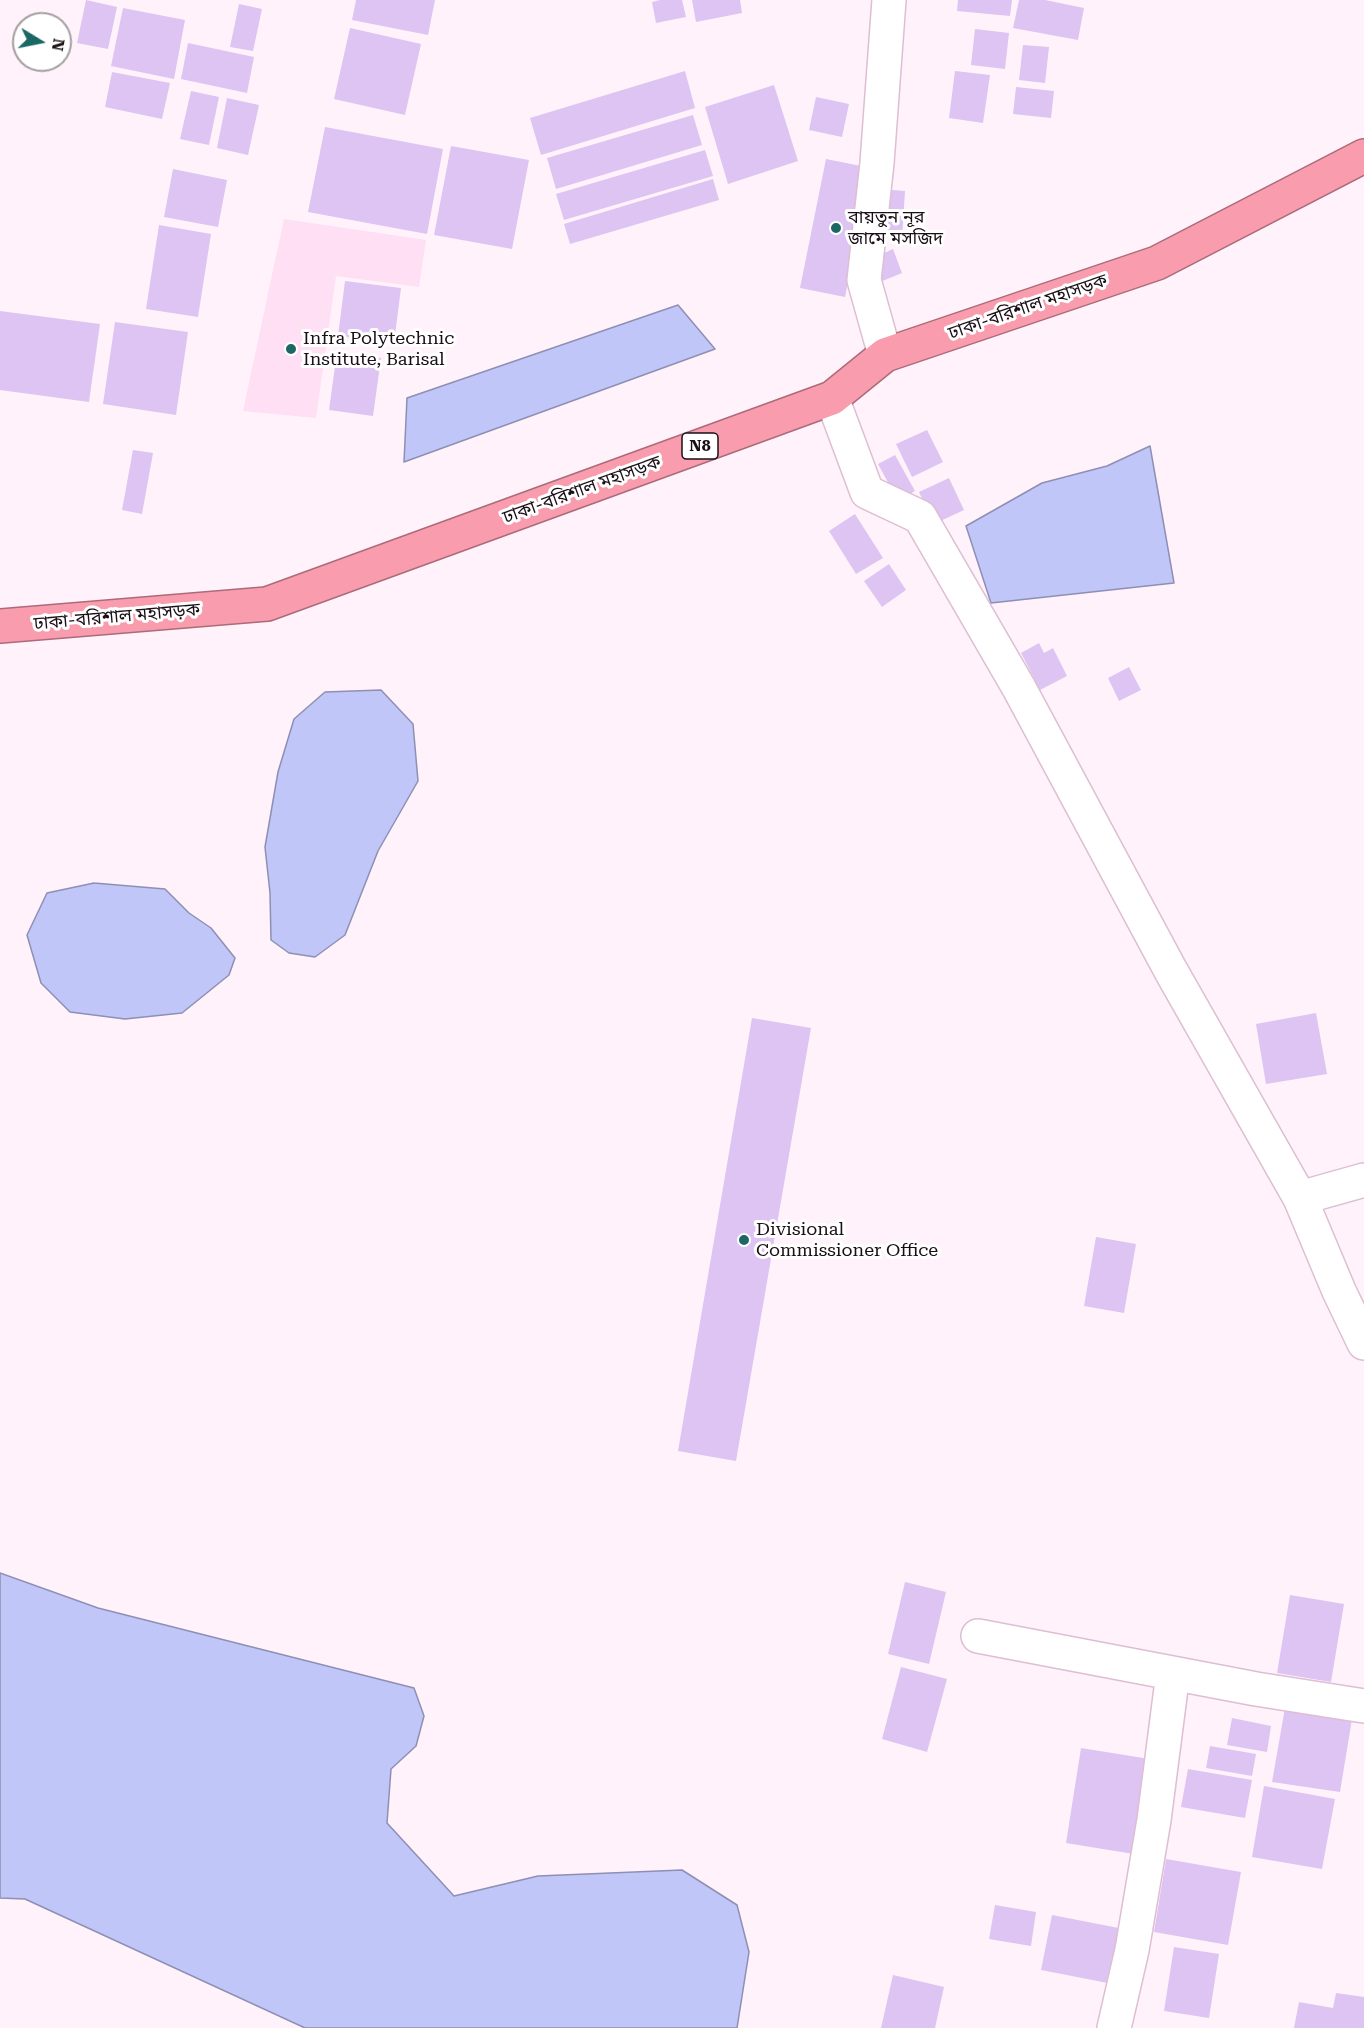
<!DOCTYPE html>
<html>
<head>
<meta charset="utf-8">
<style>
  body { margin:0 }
  #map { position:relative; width:1364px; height:2028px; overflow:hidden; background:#fff2fa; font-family:"Roboto Serif",serif }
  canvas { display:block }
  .north { position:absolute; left:12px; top:12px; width:60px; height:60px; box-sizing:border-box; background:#fff; border:2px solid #a39fa2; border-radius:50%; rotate:100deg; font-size:16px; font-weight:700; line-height:24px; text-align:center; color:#1a0f16 }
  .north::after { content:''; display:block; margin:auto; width:21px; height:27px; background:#1a6764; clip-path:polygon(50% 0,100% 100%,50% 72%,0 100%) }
</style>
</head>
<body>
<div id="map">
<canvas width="1364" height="2028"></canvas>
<div class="north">N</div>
</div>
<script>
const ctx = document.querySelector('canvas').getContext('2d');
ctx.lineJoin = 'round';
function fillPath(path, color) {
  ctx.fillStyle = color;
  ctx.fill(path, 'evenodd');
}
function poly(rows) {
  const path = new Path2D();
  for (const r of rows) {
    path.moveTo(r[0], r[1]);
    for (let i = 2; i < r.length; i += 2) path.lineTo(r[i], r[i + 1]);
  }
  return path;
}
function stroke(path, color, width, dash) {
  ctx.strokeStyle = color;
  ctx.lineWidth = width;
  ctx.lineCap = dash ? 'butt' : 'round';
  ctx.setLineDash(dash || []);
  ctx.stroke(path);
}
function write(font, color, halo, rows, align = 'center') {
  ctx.font = font + ' "Roboto Serif","Noto Sans Bengali",serif';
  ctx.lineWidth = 6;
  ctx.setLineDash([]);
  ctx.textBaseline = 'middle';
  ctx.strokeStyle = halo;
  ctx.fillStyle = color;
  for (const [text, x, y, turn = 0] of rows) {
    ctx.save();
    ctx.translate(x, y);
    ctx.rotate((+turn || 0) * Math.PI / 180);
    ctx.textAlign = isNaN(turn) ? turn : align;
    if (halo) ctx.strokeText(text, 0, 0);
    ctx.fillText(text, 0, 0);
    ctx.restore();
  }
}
fillPath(poly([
  [284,219,426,240,419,287,336,276,316,418,243,411]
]), '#fedff4');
const water = poly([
  [678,305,715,349,404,462,407,398,678,305],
  [1150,446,1174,583,991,603,966,526,1042,483,1107,466,1150,446],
  [381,690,413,724,418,781,378,851,345,935,315,957,289,953,271,940,270,893,265,847,278,772,294,719,325,692,381,690],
  [94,883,165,889,189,913,211,928,235,958,229,975,182,1013,125,1019,70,1012,41,983,27,935,47,893,94,883],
  [0,1573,98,1608,414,1688,424,1716,416,1746,391,1769,387,1823,454,1896,538,1876,682,1870,737,1905,749,1952,737,2028,305,2028,25,1899,0,1898,0,1573]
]);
fillPath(water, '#c0c6f7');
stroke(water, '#8e8fb4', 1.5);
fillPath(poly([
  [86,0,117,7,108,49,77,43],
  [356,0,435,0,428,35,352,20],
  [660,0,682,0,686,17,656,23,652,2],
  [692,0,740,0,742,13,696,22],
  [958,0,1012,0,1010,16,957,11],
  [1019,0,1045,0,1084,8,1078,40,1013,28],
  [239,4,262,9,253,51,230,47],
  [123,8,185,20,174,79,111,66],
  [350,28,421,44,405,115,334,99],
  [975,29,1009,33,1005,69,971,65],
  [188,43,254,57,247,93,181,79],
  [1023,45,1049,47,1045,83,1019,80],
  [685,71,695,108,541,155,530,118],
  [955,71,990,75,983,123,949,118],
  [112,72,170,83,162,119,105,107],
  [774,85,798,161,728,184,705,107],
  [1016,87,1054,91,1051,118,1013,114],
  [191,91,219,97,209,145,180,139],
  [816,97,849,104,842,137,809,130],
  [227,98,259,105,248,155,217,148],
  [693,115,702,145,556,189,547,158],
  [325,127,443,149,427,234,308,212],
  [451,146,529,160,512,249,434,235],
  [705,150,713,176,564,220,556,194],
  [826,159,871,168,845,297,800,288],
  [173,169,227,180,218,227,164,217],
  [713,179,719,200,570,244,564,224],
  [879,189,905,191,902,238,876,236],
  [159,225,211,234,198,317,146,309],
  [893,249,902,273,880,282,871,259],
  [345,281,401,288,394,343,338,336],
  [0,311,100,324,89,402,0,390],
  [115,322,188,332,176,415,103,404],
  [337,352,381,358,373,416,329,410],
  [927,430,943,462,912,477,896,444],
  [133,450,153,453,142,514,122,510],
  [895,455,915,491,898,501,878,464],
  [949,478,964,510,934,524,919,492],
  [855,514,883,558,856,574,829,531],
  [889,564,906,590,882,607,864,581],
  [1039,643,1044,653,1053,648,1067,676,1040,690,1021,653],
  [1129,667,1141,690,1119,701,1108,678],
  [1316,1013,1327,1074,1266,1084,1256,1024],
  [752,1018,811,1028,736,1461,678,1451],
  [1096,1237,1136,1244,1124,1313,1084,1306],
  [905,1582,946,1592,929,1664,888,1654],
  [1290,1595,1344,1604,1331,1682,1277,1673],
  [901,1667,947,1679,927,1752,882,1739],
  [1286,1702,1353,1713,1340,1792,1272,1782],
  [1232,1718,1271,1726,1267,1752,1227,1745],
  [1210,1746,1256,1754,1252,1776,1206,1768],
  [1081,1748,1162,1761,1146,1856,1066,1843],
  [1188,1769,1252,1780,1245,1818,1181,1807],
  [1264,1786,1335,1799,1322,1869,1252,1857],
  [1166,1859,1241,1872,1228,1945,1154,1932],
  [995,1905,1036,1912,1031,1946,989,1939],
  [1052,1915,1129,1930,1118,1985,1041,1970],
  [1174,1947,1219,1954,1209,2018,1164,2011],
  [893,1975,944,1987,935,2028,881,2028],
  [1336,1993,1364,1997,1364,2028,1294,2028,1299,2002,1333,2008]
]), '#ddc4f2');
const minor = poly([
  [885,355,864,280,877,163,889,0],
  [832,398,867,492,920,517,1019,688,1171,971,1300,1198,1339,1291,1364,1343],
  [1300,1198,1364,1180],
  [978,1636,1256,1689,1364,1706],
  [1114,2028,1132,1950,1154,1820,1173,1673]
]);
const highway = poly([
  [0,626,267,604,832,398,885,355,1157,263,1364,156]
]);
stroke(minor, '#ddbed3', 36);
stroke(highway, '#ab6b79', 36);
stroke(minor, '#fff', 33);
stroke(highway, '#f99dae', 33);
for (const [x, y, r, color] of [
  [836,228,6,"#1a6764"],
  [291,349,6,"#1a6764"],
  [744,1240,6,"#1a6764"]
]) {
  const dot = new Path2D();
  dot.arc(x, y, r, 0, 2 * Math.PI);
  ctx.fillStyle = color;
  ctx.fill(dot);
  stroke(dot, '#fff', 2);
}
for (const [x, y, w] of [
  [700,446,36]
]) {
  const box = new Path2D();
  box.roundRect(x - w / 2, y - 13, w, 26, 4.5);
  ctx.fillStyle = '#fff';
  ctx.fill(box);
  stroke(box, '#1a0f16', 1.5);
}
write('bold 16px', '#1a0f16', null, [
  ["N8",700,446]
]);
write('18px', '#1a0f16', '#fff', [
  ["বায়তুন নূর",848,218],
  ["জামে মসজিদ",848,239],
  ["Infra Polytechnic",303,339],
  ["Institute, Barisal",303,360],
  ["Divisional",756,1230],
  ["Commissioner Office",756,1251]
], 'left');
write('18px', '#1a0f16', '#fff', [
  ["ঢাকা-বরিশাল মহাসড়ক",1028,307,-19],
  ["ঢাকা-বরিশাল মহাসড়ক",582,490,-20],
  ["ঢাকা-বরিশাল মহাসড়ক",117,617,-5]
]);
</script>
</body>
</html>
